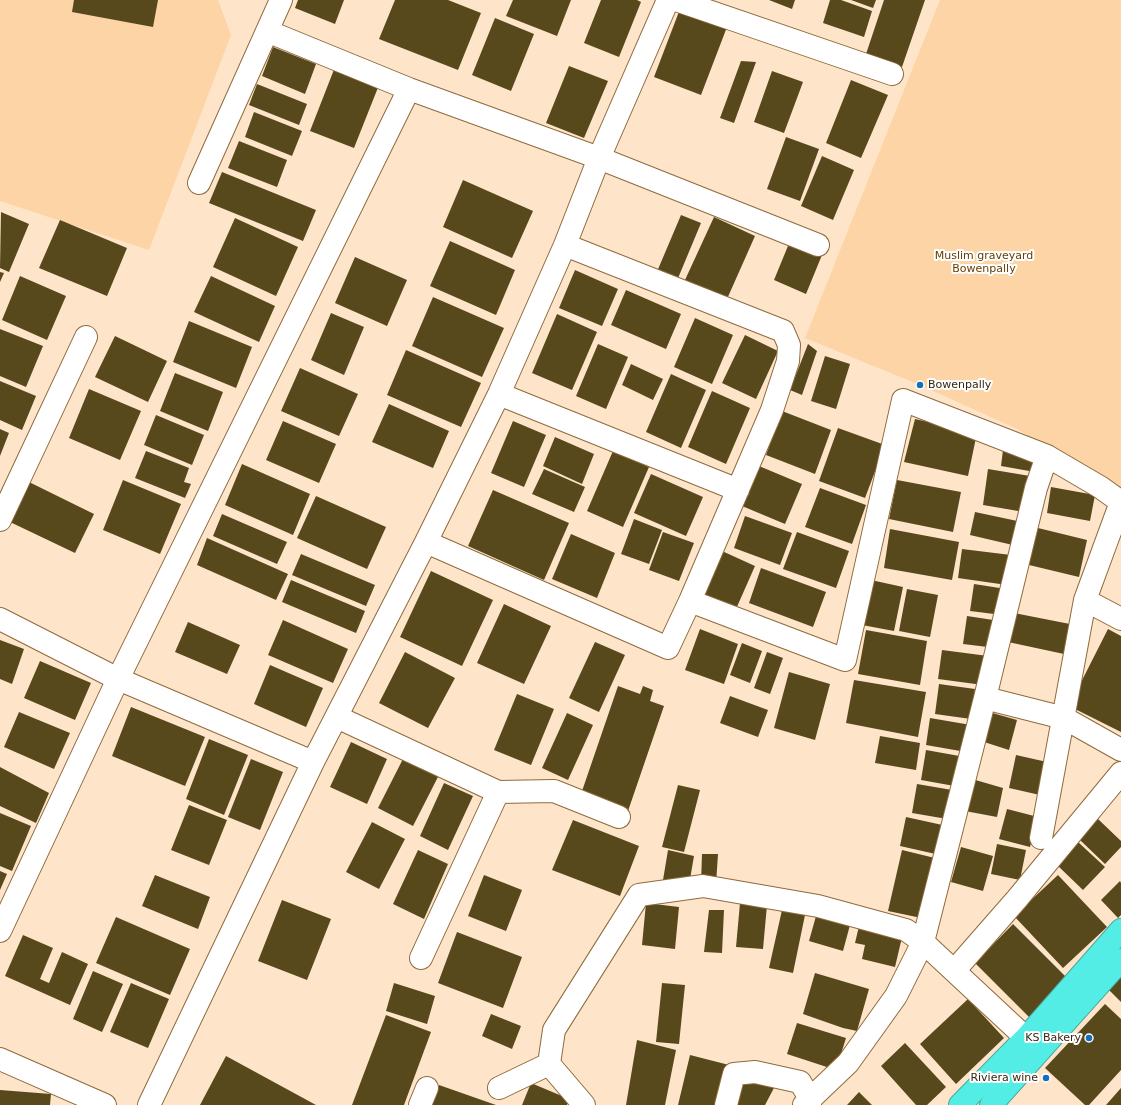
<!DOCTYPE html>
<html>
<head>
<meta charset="utf-8">
<style>
  body { margin:0 }
  canvas { display:block; background:#fee5c9 }
</style>
</head>
<body>
<canvas width="1121" height="1105"></canvas>
<script>
const ctx = document.querySelector('canvas').getContext('2d');
ctx.lineJoin = 'round';
function fillPath(path, color) {
  ctx.fillStyle = color;
  ctx.fill(path, 'evenodd');
}
function poly(rows) {
  const path = new Path2D();
  for (const r of rows) {
    path.moveTo(r[0], r[1]);
    for (let i = 2; i < r.length; i += 2) path.lineTo(r[i], r[i + 1]);
  }
  return path;
}
function stroke(path, color, width, dash) {
  ctx.strokeStyle = color;
  ctx.lineWidth = width;
  ctx.lineCap = dash ? 'butt' : 'round';
  ctx.setLineDash(dash || []);
  ctx.stroke(path);
}
function write(font, color, halo, rows, align = 'center') {
  ctx.font = font + ' "DejaVu Sans",sans-serif';
  ctx.lineWidth = 4;
  ctx.setLineDash([]);
  ctx.textBaseline = 'middle';
  ctx.strokeStyle = halo;
  ctx.fillStyle = color;
  for (const [text, x, y, turn = 0] of rows) {
    ctx.save();
    ctx.translate(x, y);
    ctx.rotate((+turn || 0) * Math.PI / 180);
    ctx.textAlign = isNaN(turn) ? turn : align;
    if (halo) ctx.strokeText(text, 0, 0);
    ctx.fillText(text, 0, 0);
    ctx.restore();
  }
}
fillPath(poly([
  [0,0,218,0,231,35,149,250,0,201],
  [940,0,1121,0,1121,492,1017,429,920,385,805,338]
]), '#fcd4a5');
fillPath(poly([
  [74,0,158,0,153,27,72,12],
  [298,0,344,0,335,24,295,8],
  [395,0,448,0,481,13,458,70,379,39],
  [513,0,571,0,557,36,506,16],
  [601,0,637,0,641,2,619,57,584,43],
  [769,0,795,0,792,9],
  [830,0,841,0,872,11,864,37,823,23],
  [851,0,876,0,873,8],
  [884,0,925,0,902,67,866,54],
  [680,9,727,27,701,95,654,77],
  [495,18,534,34,511,91,472,75],
  [273,47,316,64,305,94,262,76],
  [741,61,756,62,734,123,720,118],
  [569,66,608,81,584,138,546,123],
  [335,67,379,85,354,148,310,131],
  [772,71,803,82,784,133,754,122],
  [851,80,888,95,861,158,826,143],
  [257,84,307,104,299,125,249,105],
  [254,112,302,131,292,156,245,137],
  [786,137,819,149,800,201,767,189],
  [239,141,287,160,277,187,228,168],
  [822,156,854,170,833,220,801,206],
  [222,172,316,210,303,241,209,203],
  [463,180,533,211,512,258,443,227],
  [1,212,29,224,9,272,0,268],
  [681,215,701,223,676,283,656,274],
  [714,217,755,236,727,299,685,280],
  [235,218,298,247,276,296,213,267],
  [60,220,127,248,107,296,39,268],
  [450,241,515,270,496,315,430,286],
  [790,241,822,255,806,294,774,280],
  [355,257,407,280,387,326,335,303],
  [575,270,618,289,602,326,559,308],
  [0,272,4,273,0,282],
  [20,276,66,296,47,340,2,320],
  [211,276,275,306,259,342,194,312],
  [626,290,681,314,666,349,611,325],
  [433,297,504,328,482,377,412,346],
  [331,313,364,327,344,375,311,360],
  [557,314,597,332,572,390,532,373],
  [695,318,733,335,712,384,674,367],
  [189,321,252,347,236,388,173,362],
  [0,329,43,346,26,387,0,376],
  [745,335,778,351,756,399,722,383],
  [115,336,167,361,148,402,95,377],
  [598,344,628,357,606,409,576,396],
  [808,344,817,351,802,395,790,390],
  [406,350,481,383,461,427,387,395],
  [825,356,850,364,836,409,811,401],
  [631,364,663,379,653,400,622,385],
  [300,368,358,394,339,436,281,411],
  [175,373,223,392,208,431,160,411],
  [671,374,706,390,681,448,646,432],
  [0,381,36,396,22,430,0,420],
  [89,389,141,411,120,460,69,438],
  [712,391,750,408,726,464,688,447],
  [389,404,449,431,433,468,372,442],
  [782,411,831,430,815,474,766,455],
  [156,415,204,435,192,465,144,445],
  [915,419,977,433,968,476,904,462],
  [283,421,336,444,319,483,266,460],
  [513,421,546,435,524,487,491,473],
  [838,428,885,445,865,498,819,481],
  [0,429,9,433,0,456],
  [555,437,594,454,582,484,543,466],
  [1003,450,1038,456,1035,472,1001,466],
  [146,451,189,468,184,482,191,484,185,498,135,478],
  [613,451,649,467,623,527,587,511],
  [242,464,310,494,293,535,225,505],
  [759,466,802,484,785,524,742,506],
  [544,469,585,487,574,512,532,494],
  [988,469,1030,476,1024,512,983,505],
  [651,474,703,497,686,536,634,513],
  [123,480,181,504,160,554,103,530],
  [897,480,961,492,953,532,889,519],
  [29,482,94,514,75,553,10,522],
  [1051,487,1095,495,1090,521,1047,513],
  [820,488,866,505,852,544,805,527],
  [493,490,569,523,544,580,468,546],
  [316,496,386,527,367,569,297,538],
  [975,512,1022,522,1017,546,970,535],
  [222,514,287,542,277,564,213,536],
  [745,516,792,533,780,565,734,548],
  [634,519,662,530,649,564,621,554],
  [1038,528,1087,540,1079,577,1029,565],
  [890,529,959,542,952,580,884,568],
  [663,532,694,543,679,581,649,570],
  [797,532,849,551,836,588,783,569],
  [571,534,615,553,597,598,552,579],
  [207,538,288,574,276,600,197,565],
  [962,549,1011,555,1007,585,958,578],
  [722,551,755,566,736,609,703,595],
  [301,554,375,585,366,606,292,575],
  [761,568,826,592,813,627,749,603],
  [431,571,493,600,462,666,400,637],
  [291,580,365,611,356,633,282,602],
  [871,580,903,587,894,631,862,625],
  [974,584,1006,589,1002,615,970,611],
  [907,589,938,595,930,637,899,631],
  [504,604,551,626,524,684,477,663],
  [1014,613,1070,624,1064,654,1008,642],
  [967,616,1000,621,996,648,963,644],
  [283,620,348,649,333,683,268,655],
  [188,622,240,645,227,674,175,652],
  [700,629,738,644,724,684,685,670],
  [1108,629,1121,636,1121,732,1069,706],
  [866,630,927,641,920,685,858,674],
  [0,640,24,649,12,684,0,679],
  [595,642,625,655,599,712,569,698],
  [742,643,762,651,750,683,730,675],
  [942,650,988,656,983,685,938,679],
  [405,652,455,678,428,728,379,703],
  [767,652,783,658,770,694,754,688],
  [40,661,91,683,75,720,24,698],
  [270,665,323,688,306,727,254,704],
  [789,672,830,684,815,740,774,728],
  [854,680,926,692,918,737,846,723],
  [939,684,975,689,971,719,935,714],
  [618,686,640,694,643,686,653,690,650,701,664,706,628,811,581,794],
  [517,694,554,709,531,765,494,750],
  [730,696,768,710,758,737,720,723],
  [131,707,205,737,185,786,112,756],
  [19,712,70,733,54,769,4,747],
  [989,712,1017,720,1009,750,981,741],
  [567,713,593,725,568,780,542,768],
  [930,718,971,725,966,752,926,745],
  [880,736,920,743,916,770,875,763],
  [209,739,248,755,224,815,186,799],
  [351,742,387,759,367,804,330,787],
  [926,750,965,757,960,787,921,780],
  [405,755,440,773,413,826,378,808],
  [1016,755,1047,762,1040,795,1009,788],
  [251,759,283,772,260,830,228,817],
  [0,767,49,793,36,823,0,806],
  [972,779,1003,788,997,817,965,811],
  [444,783,473,796,448,850,420,836],
  [917,784,958,791,953,820,912,813],
  [678,785,700,790,684,852,662,847],
  [189,805,227,820,209,865,171,850],
  [1007,809,1038,817,1030,847,999,839],
  [0,813,31,826,12,871,0,866],
  [906,817,947,826,940,855,900,846],
  [1098,819,1121,841,1121,847,1105,864,1079,839],
  [573,820,639,846,620,896,552,870],
  [372,822,405,839,379,889,346,872],
  [1078,842,1105,867,1083,890,1057,865],
  [997,844,1026,850,1020,880,991,874],
  [961,847,993,856,983,891,951,882],
  [418,850,448,864,424,919,393,904],
  [668,850,694,856,689,885,663,880],
  [902,850,939,859,926,919,888,911],
  [702,854,718,854,716,884,701,883],
  [0,871,7,874,0,890],
  [155,875,210,897,198,929,142,906],
  [484,875,522,890,506,931,468,916],
  [1058,875,1107,927,1063,968,1014,916],
  [1120,881,1121,883,1121,915,1118,918,1101,900],
  [282,900,331,919,307,980,258,961],
  [646,903,679,907,675,949,642,945],
  [740,903,767,905,763,949,736,947],
  [709,910,724,910,722,953,704,952],
  [782,910,805,915,793,973,769,968],
  [816,916,850,925,843,951,809,941],
  [116,917,190,949,170,995,96,963],
  [860,922,903,933,895,967,862,959,865,945,855,943],
  [1013,924,1067,978,1029,1017,975,963],
  [457,932,522,957,503,1008,438,983],
  [23,935,53,948,40,979,49,983,62,952,88,964,70,1005,5,976],
  [1121,968,1121,1002,1105,986],
  [93,971,123,984,102,1032,73,1019],
  [815,973,869,989,857,1031,843,1028,803,1014],
  [131,983,169,999,148,1048,110,1032],
  [394,983,435,996,427,1024,386,1011],
  [662,983,685,985,679,1044,656,1042],
  [968,999,1004,1038,956,1084,920,1044],
  [1105,1004,1121,1019,1121,1070,1089,1105,1085,1105,1045,1068],
  [491,1014,521,1026,512,1049,482,1036],
  [386,1015,431,1032,404,1105,352,1105],
  [797,1023,846,1038,836,1070,787,1054],
  [637,1040,676,1050,665,1105,626,1105],
  [905,1043,946,1087,927,1105,916,1105,881,1066],
  [690,1055,733,1066,724,1105,678,1105],
  [226,1056,316,1105,200,1105],
  [740,1078,775,1086,765,1105,734,1105],
  [531,1083,569,1099,567,1105,522,1105],
  [439,1085,496,1105,432,1105],
  [1121,1088,1121,1105,1106,1105],
  [0,1090,51,1094,50,1105,0,1105],
  [859,1092,872,1105,847,1105]
]), '#58491c');
const minor = poly([
  [676,0,892,74],
  [267,31,409,89,599,158,818,245],
  [199,183,281,0],
  [565,245,783,331,789,345,788,361,772,410,690,601],
  [499,394,738,490],
  [1047,456,1100,487,1121,502],
  [0,520,86,337],
  [426,542,668,648,690,601,845,660,903,400,1047,456,1036,488,985,698,923,942,896,996,848,1063,804,1105],
  [1085,600,1121,619],
  [0,619,118,679,313,762],
  [985,698,1064,718,1121,750],
  [337,717,498,792,554,791,619,817],
  [1041,838,1085,600,1121,502],
  [0,931,118,679,409,89],
  [421,958,498,792],
  [954,971,1017,899,1121,773],
  [0,1059,105,1105],
  [499,1088,549,1064],
  [149,1105,313,762,426,542,499,394,565,245,599,158,668,0],
  [420,1105,427,1088],
  [584,1105,549,1064,554,1030,639,895,703,886,818,906,906,930,923,942,1026,1038],
  [726,1105,734,1074,755,1072,800,1082,811,1100]
]);
const highway = poly([
  [960,1105,1026,1038,1121,930],
  [991,1105,1121,960]
]);
stroke(minor, '#8f6a3d', 24);
stroke(highway, '#4aa79c', 24);
stroke(minor, '#fff', 22);
stroke(highway, '#54ede6', 22);
for (const [x, y, r, color] of [
  [920,385,4,"#146ebb"],
  [1089,1038,4,"#146ebb"],
  [1046,1078,4,"#146ebb"]
]) {
  const dot = new Path2D();
  dot.arc(x, y, r, 0, 2 * Math.PI);
  ctx.fillStyle = color;
  ctx.fill(dot);
  stroke(dot, '#fff', 1.5);
}
write('11px', '#664007', '#fff', [
  ["Muslim graveyard",984,256],
  ["Bowenpally",984,269]
]);
write('11px', '#362613', '#fff', [
  ["Bowenpally",928,385,"left"],
  ["KS Bakery",1081,1038],
  ["Riviera wine",1038,1078]
], 'right');
</script>
</body>
</html>
